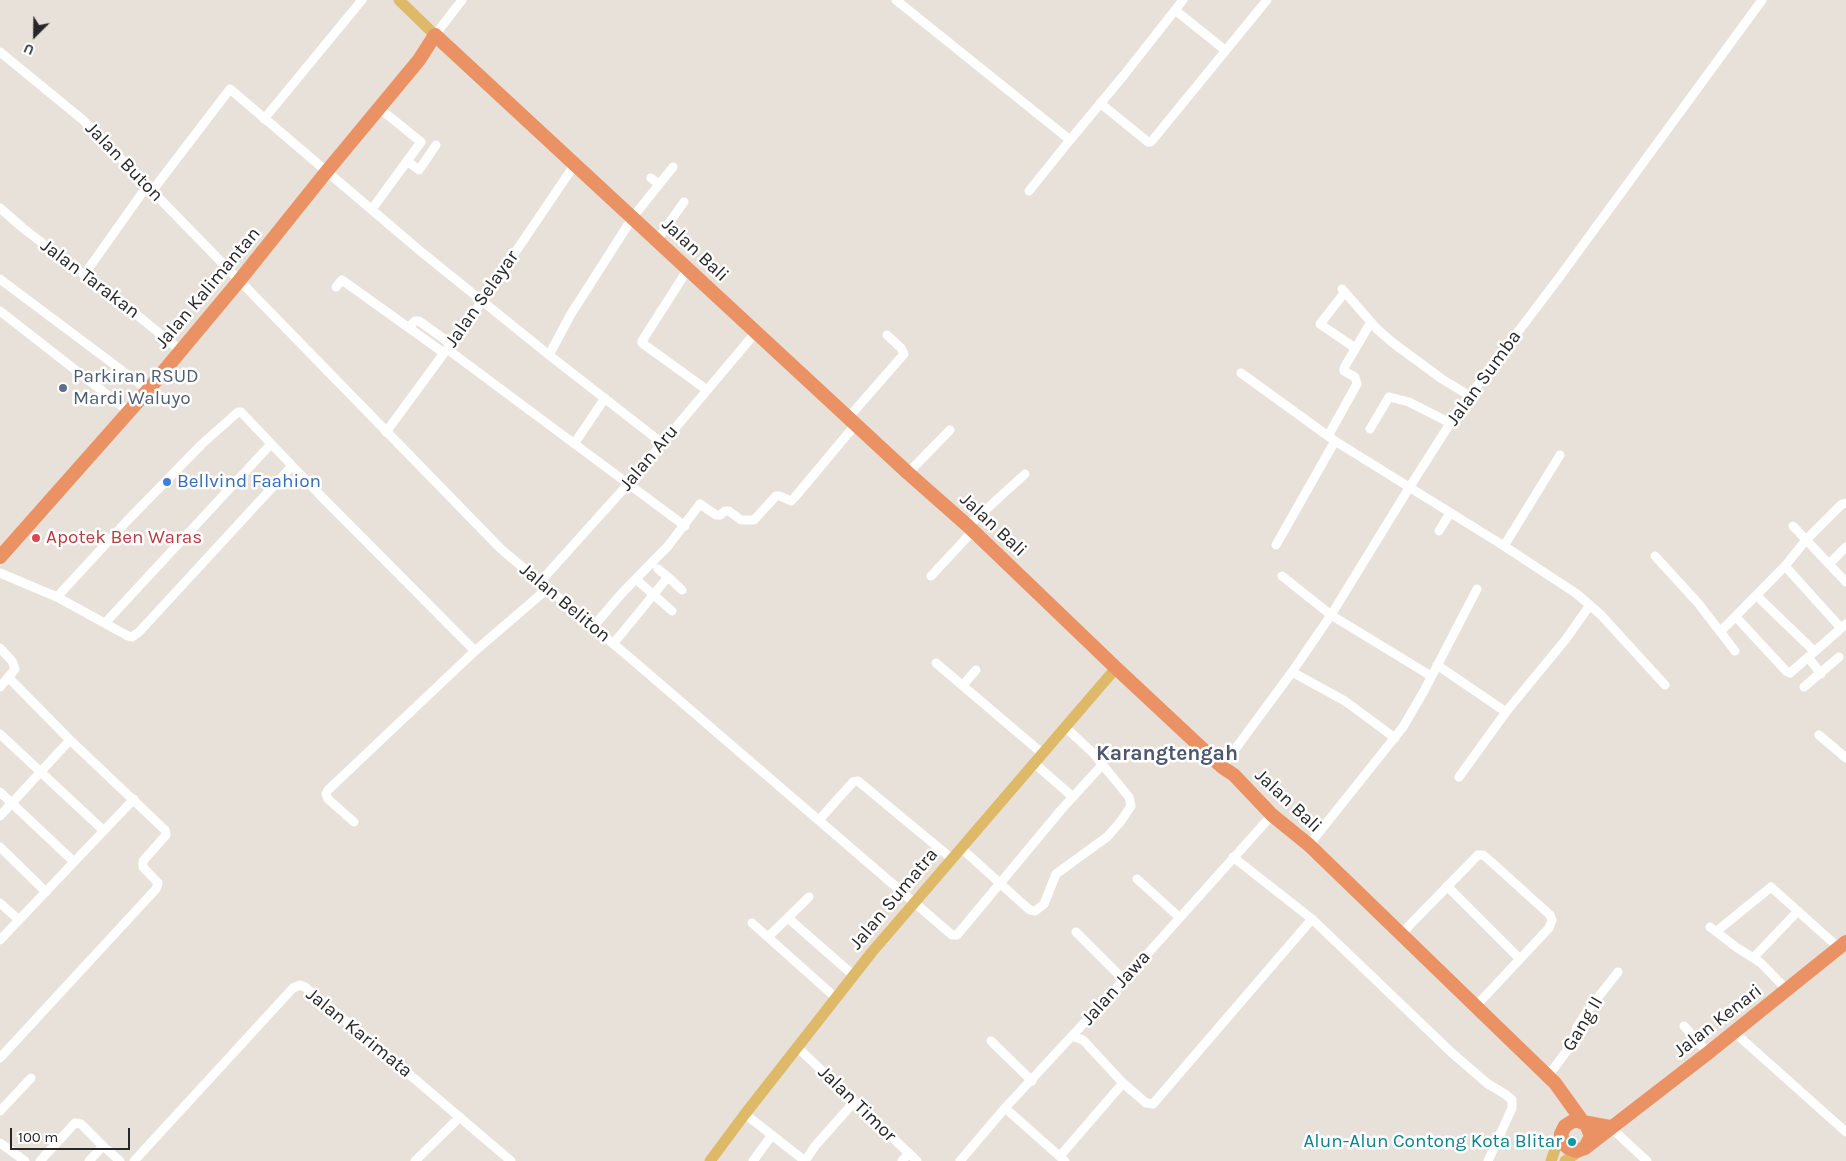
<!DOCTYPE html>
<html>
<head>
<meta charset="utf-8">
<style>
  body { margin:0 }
  #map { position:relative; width:1846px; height:1161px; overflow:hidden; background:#e8e1da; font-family:Karla,sans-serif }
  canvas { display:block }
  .north { position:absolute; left:10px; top:10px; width:50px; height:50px; -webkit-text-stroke:4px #fff; paint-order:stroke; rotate:203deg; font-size:14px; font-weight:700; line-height:20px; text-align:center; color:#272727 }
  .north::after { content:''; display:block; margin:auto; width:18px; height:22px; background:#272727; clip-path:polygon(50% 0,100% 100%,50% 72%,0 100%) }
  .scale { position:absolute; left:10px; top:1128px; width:120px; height:22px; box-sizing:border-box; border:2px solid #272727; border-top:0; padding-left:6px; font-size:15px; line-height:18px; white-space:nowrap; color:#272727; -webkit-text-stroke:4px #fff; paint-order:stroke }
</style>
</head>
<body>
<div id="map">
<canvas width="1846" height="1161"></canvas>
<div class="north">U</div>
<div class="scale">100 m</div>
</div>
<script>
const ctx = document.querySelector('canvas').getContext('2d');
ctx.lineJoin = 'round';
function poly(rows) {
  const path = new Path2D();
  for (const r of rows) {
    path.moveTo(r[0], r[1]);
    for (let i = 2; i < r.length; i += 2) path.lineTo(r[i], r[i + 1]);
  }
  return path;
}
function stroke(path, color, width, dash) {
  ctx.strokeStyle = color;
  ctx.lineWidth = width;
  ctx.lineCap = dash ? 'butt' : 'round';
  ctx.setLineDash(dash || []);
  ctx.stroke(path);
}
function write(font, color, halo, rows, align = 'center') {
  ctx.font = font + ' Karla,sans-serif';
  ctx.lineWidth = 5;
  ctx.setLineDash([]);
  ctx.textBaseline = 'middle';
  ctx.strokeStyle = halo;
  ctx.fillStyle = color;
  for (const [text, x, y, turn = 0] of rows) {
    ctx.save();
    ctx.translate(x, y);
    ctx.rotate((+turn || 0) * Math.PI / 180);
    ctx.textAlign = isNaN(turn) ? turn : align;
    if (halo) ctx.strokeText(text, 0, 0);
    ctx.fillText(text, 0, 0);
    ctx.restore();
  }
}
stroke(poly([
  [896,0,1070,140,1124,75,1183,0],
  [1175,10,1225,50],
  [435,35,462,0],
  [0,52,83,120,501,549,636,663,952,935,957,935,1061,810,1102,765],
  [1100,103,1148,142,1151,142,1267,0],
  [264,119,362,0],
  [407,161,419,170,436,145],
  [651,178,659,184],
  [152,191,230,89,419,250,549,355,662,443],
  [1029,191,1070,140],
  [0,208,24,229,137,315,180,350],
  [372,209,421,142,379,108],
  [657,240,684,202],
  [688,269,642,341,642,343,707,390],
  [84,275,147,186],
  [0,279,148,390],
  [336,287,342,280,444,353],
  [1342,289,1377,329,1393,343,1442,379,1470,396],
  [1345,292,1320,324,1355,348],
  [0,311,128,411],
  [411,325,415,321,419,321,451,344],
  [447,349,685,526],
  [549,355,571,314,633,217,673,167],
  [1241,373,1335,441,1504,546,1577,594,1601,615,1665,685],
  [849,417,904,354,901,348,887,335],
  [1370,429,1389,397,1409,402,1450,423],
  [386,432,483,300,575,164],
  [1328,436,1357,384,1355,377,1344,371,1344,368,1371,322],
  [574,444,605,398],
  [908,473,950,430],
  [968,526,1025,474],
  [1793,526,1846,582],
  [1439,531,1450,513],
  [1276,545,1335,441],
  [1504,546,1560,455],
  [1655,556,1698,603,1735,651],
  [1829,564,1846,547],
  [1785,566,1841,628],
  [658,569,668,577],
  [0,573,57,597,128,636,132,637,139,632,292,466],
  [931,576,973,531],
  [1282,576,1331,615,1431,676],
  [638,581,672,611],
  [540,582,629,483,756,332],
  [1757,596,1814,651],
  [57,597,126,522,202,444,238,412,241,412,318,493,475,651,547,589],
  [1736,617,1786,671,1790,673,1846,624],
  [105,623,271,444],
  [593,627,622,593,668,546,700,504,716,515,720,515,725,511,729,511,741,520,754,520,776,496,780,496,791,501,795,497,856,424],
  [1720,632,1785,566,1806,540,1842,504,1846,503],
  [613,644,668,577,682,590],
  [0,648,12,661,15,669,0,687],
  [1808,657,1821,674],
  [936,663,1043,754],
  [1437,665,1506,712],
  [1292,672,1345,701,1395,738],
  [963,685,976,670],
  [1804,687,1839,657],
  [0,734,103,830],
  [1819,735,1846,758],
  [1035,764,1073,797],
  [1222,767,1292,672,1331,615,1409,488,1458,411,1558,279,1762,0],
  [1459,777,1506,712,1566,639,1590,605],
  [0,792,74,862,134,799],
  [0,816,70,740],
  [819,820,853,782,858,781,951,858],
  [354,822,328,799,326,794,328,790,475,651],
  [1309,845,1403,727,1424,691,1477,589],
  [0,847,46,892],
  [961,848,1024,905,1030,910,1035,911,1044,904,1056,874,1107,837,1121,821,1131,806,1129,797,1093,753,1065,727],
  [1233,857,1312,919,1452,1053,1488,1084,1505,1094,1512,1100,1512,1108,1488,1161],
  [1137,879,1179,917],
  [1447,886,1520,959],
  [0,903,19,920],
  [788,918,853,975],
  [752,923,835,997],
  [1710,927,1736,947,1761,963,1787,990],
  [1717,931,1771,887,1839,948],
  [1076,932,1124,980],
  [1400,935,1478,855,1483,855,1487,858,1550,915,1552,920,1549,928,1476,1006],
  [768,937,809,897],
  [0,940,74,862],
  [1754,957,1798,911],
  [1684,1026,1708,1053],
  [1734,1032,1846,1132],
  [1072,1036,1083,1040,1123,1083,1146,1103,1153,1104,1312,919],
  [991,1041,1032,1081],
  [797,1047,917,1161],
  [0,1058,156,889,158,883,143,867,143,861,166,835,165,830,70,740,9,678],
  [1548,1076,1572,1044,1577,1027,1588,1010,1618,972],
  [1005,1108,1065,1161],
  [0,1111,31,1078],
  [745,1114,805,1161],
  [1610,1127,1647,1161],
  [0,1143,25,1161],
  [1060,1156,1123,1083],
  [40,1161,75,1123,81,1124,103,1146],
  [89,1161,103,1146,120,1161],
  [134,1161,293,988,300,985,305,987,383,1052,511,1161],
  [415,1161,460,1117],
  [753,1161,772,1135],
  [805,1161,815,1146,854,1102],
  [902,1161,909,1153],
  [960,1161,1005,1108,1124,980,1272,815]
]), '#fff', 9);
stroke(poly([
  [399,0,435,35],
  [710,1161,745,1114,872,952,1116,668],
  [1551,1161,1561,1132],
  [1565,1161,1584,1148]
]), '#deb968', 11);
stroke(poly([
  [0,557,148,390,239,281,327,171,419,60,435,35,908,473,968,526,1116,668,1222,767,1234,775,1272,815,1309,845,1555,1083,1583,1122,1610,1127],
  [1585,1148,1591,1136,1586,1124,1578,1121,1573,1121,1565,1126,1561,1134,1564,1144,1567,1147,1576,1151,1585,1148,1708,1053,1846,942]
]), '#ea9263', 14);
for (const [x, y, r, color] of [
  [63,388,5,"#5c6f8a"],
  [167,482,5,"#3f7fe0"],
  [36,538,5,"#e0444e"],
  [1572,1142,5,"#0f9aa8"]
]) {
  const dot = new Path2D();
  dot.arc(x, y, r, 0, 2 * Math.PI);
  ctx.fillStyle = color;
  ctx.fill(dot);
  stroke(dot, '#fff', 2);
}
write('19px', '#272727', '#fff', [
  ["Jalan Buton",124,162,46],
  ["Jalan Bali",695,250,43],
  ["Jalan Tarakan",90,279,37],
  ["Jalan Kalimantan",208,288,-50],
  ["Jalan Selayar",482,299,-55],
  ["Jalan Sumba",1484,378,-54],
  ["Jalan Aru",649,458,-50],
  ["Jalan Bali",993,525,43],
  ["Jalan Beliton",565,603,40],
  ["Jalan Bali",1288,801,43],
  ["Jalan Sumatra",894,899,-50],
  ["Jalan Jawa",1116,988,-48],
  ["Jalan Kenari",1718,1021,-38],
  ["Gang II",1583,1024,-59],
  ["Jalan Karimata",359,1033,39],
  ["Jalan Timor",857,1104,44]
]);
write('19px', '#4e5e75', '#fff', [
  ["Parkiran RSUD",73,377],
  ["Mardi Waluyo",73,399]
], 'left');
write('19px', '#366cbe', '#fff', [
  ["Bellvind Faahion",177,482]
], 'left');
write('19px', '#be3a42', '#fff', [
  ["Apotek Ben Waras",46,538]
], 'left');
write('19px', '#0d838f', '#fff', [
  ["Alun-Alun Contong Kota Blitar",1562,1142]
], 'right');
write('bold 21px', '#4d5771', '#fff', [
  ["Karangtengah",1167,754]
]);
</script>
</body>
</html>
